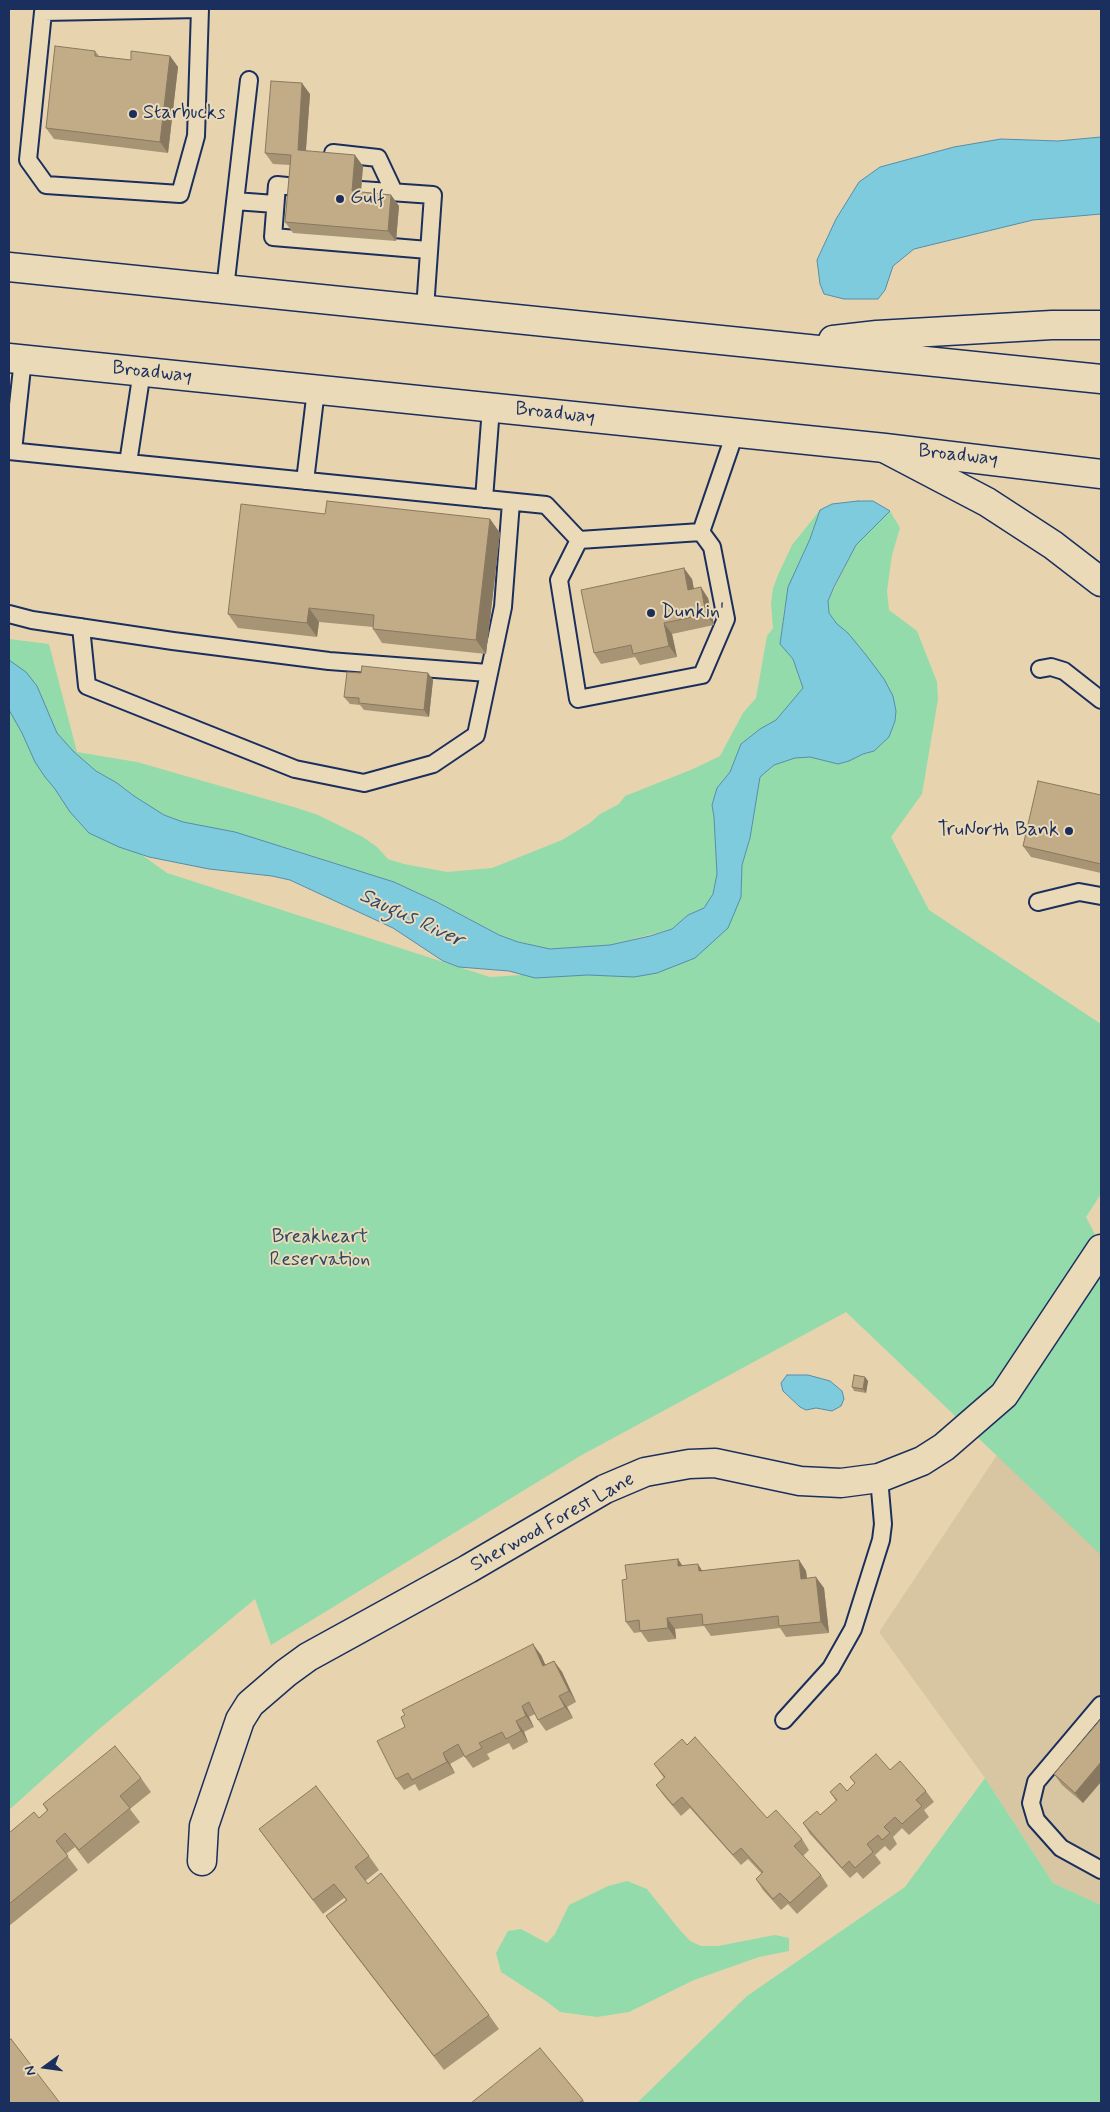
<!DOCTYPE html>
<html>
<head>
<meta charset="utf-8">
<style>
  body { margin:0 }
  #map { position:relative; width:1110px; height:2112px; overflow:hidden; background:#e7d4af; font-family:Mynerve,sans-serif }
  canvas { display:block }
  .frame { position:absolute; inset:0; border:10px solid #1b2f5e; pointer-events:none }
  .north { position:absolute; left:20px; top:2042px; width:50px; height:50px; -webkit-text-stroke:4px #ebdab7; paint-order:stroke; rotate:256deg; font-size:14px; font-weight:700; line-height:20px; text-align:center; color:#1b2f5e }
  .north::after { content:''; display:block; margin:auto; width:18px; height:22px; background:#1b2f5e; clip-path:polygon(50% 0,100% 100%,50% 72%,0 100%) }
</style>
</head>
<body>
<div id="map">
<canvas width="1110" height="2112"></canvas>
<div class="frame"></div>
<div class="north">N</div>
</div>
<script>
const ctx = document.querySelector('canvas').getContext('2d');
ctx.lineJoin = 'round';
function fillPath(path, color) {
  ctx.fillStyle = color;
  ctx.fill(path, 'evenodd');
}
function poly(rows) {
  const path = new Path2D();
  for (const r of rows) {
    path.moveTo(r[0], r[1]);
    for (let i = 2; i < r.length; i += 2) path.lineTo(r[i], r[i + 1]);
  }
  return path;
}
function stroke(path, color, width, dash) {
  ctx.strokeStyle = color;
  ctx.lineWidth = width;
  ctx.lineCap = dash ? 'butt' : 'round';
  ctx.setLineDash(dash || []);
  ctx.stroke(path);
}
function write(font, color, halo, rows, align = 'center') {
  ctx.font = font + ' Mynerve,sans-serif';
  ctx.lineWidth = 4;
  ctx.setLineDash([]);
  ctx.textBaseline = 'middle';
  ctx.strokeStyle = halo;
  ctx.fillStyle = color;
  for (const [text, x, y, turn = 0] of rows) {
    ctx.save();
    ctx.translate(x, y);
    ctx.rotate((+turn || 0) * Math.PI / 180);
    ctx.textAlign = isNaN(turn) ? turn : align;
    if (halo) ctx.strokeText(text, 0, 0);
    ctx.fillText(text, 0, 0);
    ctx.restore();
  }
}
fillPath(poly([
  [1101,1299,1101,1905,1053,1883,985,1778,879,1632]
]), '#d8c5a2');
fillPath(poly([
  [820,510,810,539,799,562,784,610,780,644,793,659,803,688,776,721,760,729,741,744,730,772,717,788,712,805,714,817,717,874,713,894,704,908,688,915,672,929,610,945,550,949,518,942,499,935,438,902,394,882,284,847,183,822,164,815,134,796,117,783,96,771,79,756,95,821,167,873,490,977,634,968,741,897,742,865,750,838,760,777,774,765,795,758,810,757,838,764,849,761,863,754,874,751,889,737,895,721,896,711,884,679,848,633,837,624,829,613,828,601,856,545,890,511,900,528,892,555,887,591,889,610,917,631,937,682,938,699,922,794,891,837,929,910,1101,1024,1101,1194,1086,1217,1101,1246,1101,1555,846,1312,580,1456,271,1645,255,1599,98,1730,9,1810,9,639,49,644,77,752,137,762,297,808,318,815,363,837,377,847,388,859,404,864,447,872,492,868,562,840,590,823,600,814,619,804,625,796,693,769,720,756,743,713,756,698,767,636,773,628,771,604,773,588,778,575,792,545],
  [985,1778,1053,1883,1101,1905,1101,2103,637,2103,747,1996,905,1887],
  [627,1881,647,1889,679,1929,690,1941,701,1946,718,1946,775,1935,789,1938,789,1951,759,1957,694,1980,629,2012,597,2017,560,2012,546,2001,501,1972,496,1953,508,1931,521,1929,547,1943,555,1934,569,1905,608,1886]
]), '#93dbaa');
const water = poly([
  [1101,137,1101,214,1033,220,914,249,893,266,885,290,878,299,844,299,824,294,820,284,817,260,836,219,859,182,880,167,954,147,1001,139,1058,141,1101,137],
  [858,501,873,501,890,511,856,545,834,587,828,601,829,613,837,624,848,633,866,655,884,679,893,696,896,711,895,721,889,737,874,751,863,754,849,761,838,764,810,757,795,758,774,765,760,777,750,838,742,865,741,897,728,928,695,958,657,973,634,977,588,975,535,978,509,971,459,967,443,961,393,928,290,880,272,876,209,869,149,857,119,847,89,833,70,812,55,789,45,777,35,762,22,733,9,710,9,660,26,672,37,686,57,733,73,751,96,771,117,783,134,796,164,815,183,822,235,832,394,882,437,902,499,935,518,942,550,949,610,945,650,936,672,929,688,915,704,908,713,894,717,874,714,817,712,805,717,788,730,772,741,744,760,729,776,720,803,688,793,659,780,644,788,587,810,539,820,510,832,504,858,501],
  [787,1375,808,1375,830,1381,842,1391,844,1399,841,1406,832,1411,816,1408,806,1410,800,1407,783,1391,781,1383,787,1375]
]);
fillPath(water, '#7ecbdd');
stroke(water, '#568daa', 1);
const lane = poly([
  [200,9,196,136,180,194,46,185,28,160,43,12,200,9],
  [333,153,378,158,394,192],
  [297,187,277,185,273,237,428,250],
  [361,190,433,195,425,309],
  [235,201,275,204],
  [225,289,249,80],
  [9,451,546,505,579,540,701,532,735,433],
  [13,451,23,359],
  [128,463,142,371],
  [305,481,316,390],
  [484,499,491,408],
  [579,540,559,580,578,699,702,675,726,619,712,547,701,532],
  [9,614,32,620,173,641,329,661,488,673],
  [81,627,87,686,295,769,364,783,433,764,476,735,503,607,511,502],
  [1040,669,1051,667,1064,671,1101,700],
  [1038,902,1079,892,1101,896],
  [1101,1705,1036,1782,1031,1803,1036,1820,1061,1848,1101,1870],
  [784,1720,831,1668,853,1629,881,1540,883,1524,879,1478]
]);
const street = poly([
  [202,1861,204,1826,240,1720,250,1704,286,1673,308,1657,468,1569,605,1489,645,1472,689,1464,715,1463,800,1481,841,1483,879,1478,922,1461,944,1447,1004,1395,1101,1249]
]);
const primary = poly([
  [886,449,987,502,1053,545,1101,582]
]);
const highway = poly([
  [9,267,1101,379],
  [833,340,877,335,1052,325,1101,325],
  [9,358,885,448,1101,474]
]);
stroke(lane, '#1b2f5e', 20);
stroke(street, '#1b2f5e', 31);
stroke(primary, '#1b2f5e', 31);
stroke(highway, '#1b2f5e', 31);
stroke(lane, '#ebdab7', 16);
stroke(street, '#ebdab7', 28);
stroke(primary, '#ebdab7', 28);
stroke(highway, '#ebdab7', 28);
fillPath(poly([
  [95,51,99,56,131,60,170,56,178,67,168,153,54,139,46,128],
  [310,94,306,151,363,166,361,192,391,195,399,206,396,241,293,233,285,222,290,165,273,164,265,153],
  [325,514,490,519,500,533,486,654,382,643,373,629,373,627,319,622,317,637,238,628,228,614],
  [692,579,694,589,708,598,714,625,672,634,677,657,640,665,635,657,601,664,594,653],
  [361,673,428,673,433,680,429,717,364,710,360,705,350,704,344,697],
  [1101,795,1101,873,1031,857,1023,846],
  [865,1377,868,1381,866,1393,854,1391,852,1387],
  [678,1559,682,1565,703,1571,799,1560,806,1571,807,1578,824,1588,829,1633,786,1637,780,1628,711,1636,704,1626,675,1629,676,1639,648,1642,641,1632,634,1633,626,1622,627,1579],
  [541,1655,545,1665,554,1661,562,1672,576,1702,567,1707,573,1718,546,1731,538,1720,535,1714,529,1717,534,1727,524,1732,528,1742,513,1750,509,1743,487,1754,490,1759,473,1768,464,1756,450,1764,455,1773,419,1791,415,1784,404,1790,396,1779,405,1727,405,1715],
  [1101,1719,1083,1803,1062,1785,1054,1774],
  [687,1745,767,1818,802,1839,809,1850,803,1856,821,1875,828,1886,797,1914,788,1904,781,1910,763,1890,756,1879,762,1874,748,1859,741,1865,690,1808,681,1816,664,1796,656,1785,664,1778,654,1764],
  [890,1770,926,1791,934,1802,924,1810,929,1817,909,1835,902,1828,893,1837,897,1844,890,1851,885,1846,875,1855,881,1863,863,1879,857,1872,850,1878,810,1834,803,1823,820,1815,836,1801,830,1792,847,1791,855,1784,850,1777],
  [141,1778,151,1792,130,1809,140,1822,88,1864,75,1847,66,1854,78,1870,9,1926,9,1833,39,1818,47,1811,43,1804],
  [259,1829,369,1856,379,1870,365,1881,489,2015,499,2029,444,2070,336,1930,326,1916,346,1900,344,1898,323,1914],
  [583,2100,585,2103,471,2103]
]), '#a79475');
fillPath(poly([
  [170,56,178,67,168,153,160,142],
  [302,83,310,94,305,161,298,150],
  [355,155,363,166,360,202,352,191],
  [391,195,399,206,396,241,388,231],
  [490,519,500,533,486,654,476,640],
  [684,568,692,579,696,601,688,590],
  [701,587,708,598,714,625,706,614],
  [309,608,319,622,317,637,307,623],
  [664,623,672,634,677,657,669,646],
  [428,673,433,680,429,717,424,710],
  [865,1377,868,1381,866,1393,863,1389],
  [678,1559,685,1570,678,1566],
  [799,1560,806,1571,808,1590,801,1579],
  [698,1564,705,1575,699,1571],
  [816,1577,824,1588,829,1633,821,1622],
  [667,1618,675,1629,676,1639,668,1628],
  [533,1644,541,1655,551,1677,543,1666],
  [554,1661,562,1672,576,1702,569,1691],
  [559,1696,567,1707,573,1718,565,1707],
  [522,1706,529,1717,534,1727,526,1716],
  [516,1721,524,1732,528,1742,521,1731],
  [443,1753,450,1764,455,1773,447,1762],
  [1101,1762,1101,1782,1083,1803,1075,1793]
]), '#88785f');
const building = poly([
  [55,46,95,51,95,56,131,60,131,51,170,56,160,142,46,128,55,46],
  [271,81,302,83,298,150,355,155,352,191,391,195,388,231,285,222,291,155,265,153,271,81],
  [327,501,490,519,476,640,373,629,374,615,309,608,307,623,228,614,241,504,325,514,327,501],
  [684,568,688,590,701,587,706,614,664,623,669,646,633,654,631,645,594,653,581,590,684,568],
  [362,666,428,673,424,710,359,703,359,698,344,697,347,672,361,673,362,666],
  [1038,781,1101,795,1101,864,1023,846,1038,781],
  [854,1375,865,1377,863,1389,852,1387,854,1375],
  [678,1559,678,1566,698,1564,699,1571,799,1560,801,1579,816,1577,821,1622,779,1626,778,1616,703,1625,702,1614,667,1618,668,1628,640,1631,639,1620,626,1622,622,1580,627,1579,625,1565,678,1559],
  [533,1644,543,1666,554,1661,569,1691,559,1696,565,1707,538,1720,529,1702,522,1706,526,1716,516,1721,521,1731,506,1739,502,1732,479,1743,482,1748,465,1757,458,1744,443,1753,447,1762,412,1780,408,1773,396,1779,377,1741,405,1727,401,1717,405,1715,402,1710,533,1644],
  [1101,1719,1101,1762,1075,1793,1054,1774,1101,1719],
  [695,1737,767,1818,776,1810,802,1839,794,1846,821,1875,790,1903,780,1893,773,1899,756,1879,763,1872,741,1848,733,1855,682,1797,673,1805,656,1785,665,1777,654,1764,682,1739,687,1745,695,1737],
  [115,1746,141,1778,120,1796,130,1808,79,1850,65,1833,56,1841,68,1856,9,1904,9,1833,34,1812,39,1818,48,1810,43,1804,115,1746],
  [876,1754,890,1770,900,1761,926,1791,916,1800,922,1806,902,1824,895,1817,884,1827,890,1833,882,1840,878,1835,867,1844,873,1852,855,1868,849,1861,842,1868,803,1823,817,1811,820,1815,837,1800,830,1792,840,1783,847,1791,855,1783,850,1777,876,1754],
  [316,1786,369,1856,355,1867,368,1884,381,1873,489,2015,434,2056,326,1916,347,1900,334,1884,313,1900,259,1829,316,1786],
  [11,2039,60,2103,9,2103,9,2041,11,2039],
  [540,2048,583,2100,578,2103,471,2103,540,2048]
]);
fillPath(building, '#c2ac88');
stroke(building, '#88785f', 1);
for (const [x, y, r, color] of [
  [133,114,5,"#1b2f5e"],
  [340,199,5,"#1b2f5e"],
  [651,613,5,"#1b2f5e"],
  [1069,831,5,"#1b2f5e"]
]) {
  const dot = new Path2D();
  dot.arc(x, y, r, 0, 2 * Math.PI);
  ctx.fillStyle = color;
  ctx.fill(dot);
  stroke(dot, '#ebdab7', 2);
}
write('20px', '#1b2f5e', '#ebdab7', [
  ["Starbucks",143,114],
  ["Gulf",350,199],
  ["Dunkin'",661,613],
  ["TruNorth Bank",1059,831,"right"]
], 'left');
write('20px', '#1b2f5e', '#ebdab7', [
  ["Broadway",152,373,6],
  ["Broadway",555,414,6],
  ["Broadway",958,456,6],
  ["Sherwood Forest Lane",553,1523,-29]
]);
write('20px', '#2d4969', '#ebdab7', [
  ["Breakheart",320,1238],
  ["Reservation",320,1261]
]);
write('italic 21px', '#2a4671', '#ebdab7', [
  ["Saugus River",411,919,25]
]);
</script>
</body>
</html>
